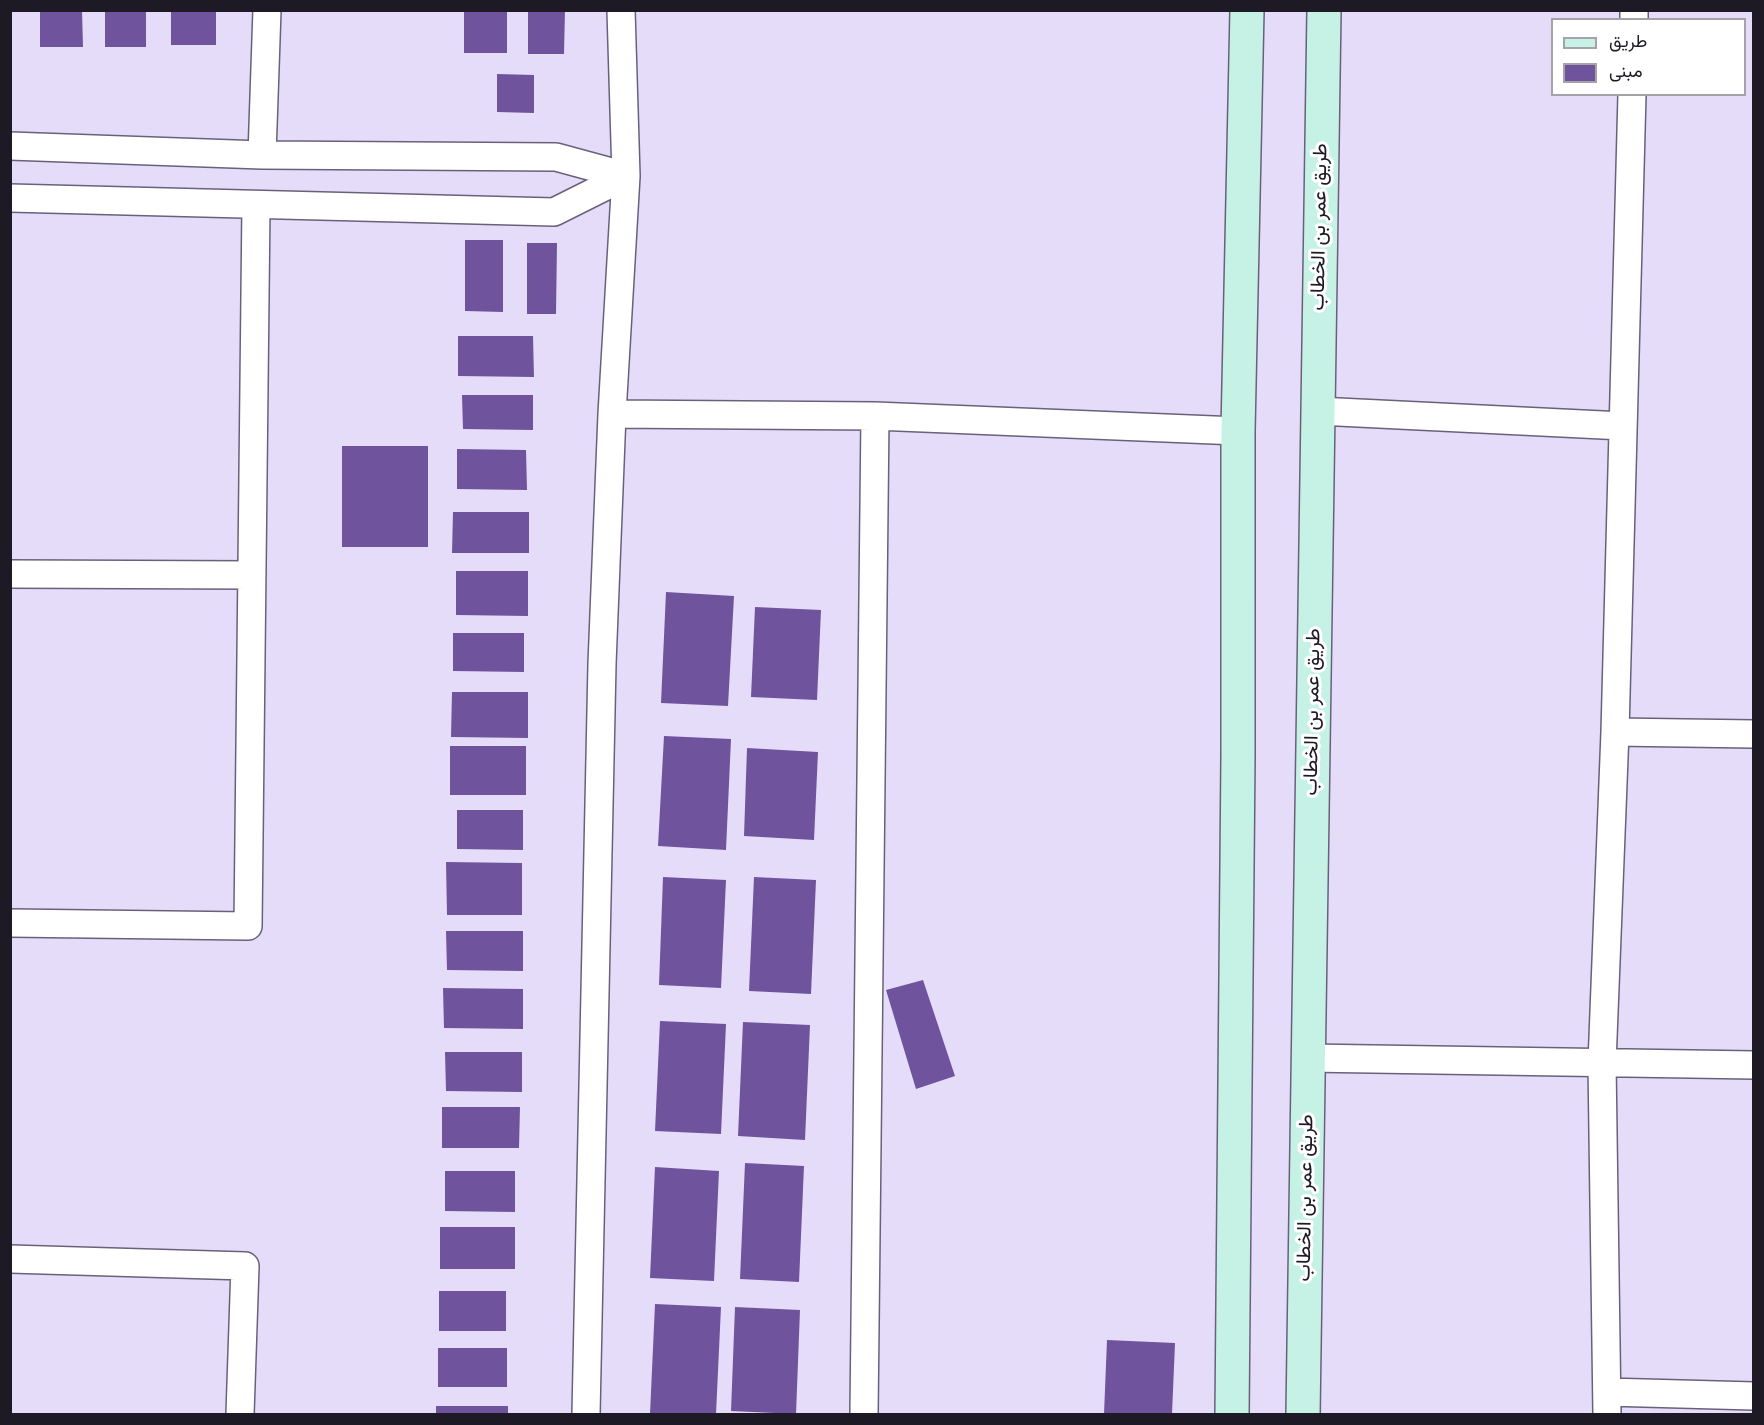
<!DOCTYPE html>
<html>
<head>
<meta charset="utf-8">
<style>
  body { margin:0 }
  #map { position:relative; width:1764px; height:1425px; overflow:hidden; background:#e5dcf9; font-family:Roboto,Vazirmatn,sans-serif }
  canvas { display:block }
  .frame { position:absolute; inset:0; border:12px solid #1e1a25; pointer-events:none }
  .legend { position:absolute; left:1551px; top:18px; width:195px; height:78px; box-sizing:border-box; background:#fff; border:2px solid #a5a3a8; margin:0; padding:8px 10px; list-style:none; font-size:18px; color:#1e1a25 }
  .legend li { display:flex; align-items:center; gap:12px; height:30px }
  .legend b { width:30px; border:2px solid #a5a3a8 }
</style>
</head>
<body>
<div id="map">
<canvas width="1764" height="1425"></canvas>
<div class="frame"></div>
<ul class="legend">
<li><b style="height:8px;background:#c5f2e4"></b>طريق</li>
<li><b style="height:16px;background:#6f549d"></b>مبنى</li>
</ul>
</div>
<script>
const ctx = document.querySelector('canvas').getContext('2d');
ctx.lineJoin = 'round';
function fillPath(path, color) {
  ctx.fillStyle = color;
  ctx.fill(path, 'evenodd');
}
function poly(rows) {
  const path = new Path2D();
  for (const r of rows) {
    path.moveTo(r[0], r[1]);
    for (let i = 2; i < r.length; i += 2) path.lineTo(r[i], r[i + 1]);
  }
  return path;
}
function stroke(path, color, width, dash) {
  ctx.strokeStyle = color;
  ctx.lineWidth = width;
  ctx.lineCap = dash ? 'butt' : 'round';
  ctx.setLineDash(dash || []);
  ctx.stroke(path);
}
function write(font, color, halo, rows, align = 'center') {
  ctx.font = font + ' Roboto,Vazirmatn,sans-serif';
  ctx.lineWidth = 6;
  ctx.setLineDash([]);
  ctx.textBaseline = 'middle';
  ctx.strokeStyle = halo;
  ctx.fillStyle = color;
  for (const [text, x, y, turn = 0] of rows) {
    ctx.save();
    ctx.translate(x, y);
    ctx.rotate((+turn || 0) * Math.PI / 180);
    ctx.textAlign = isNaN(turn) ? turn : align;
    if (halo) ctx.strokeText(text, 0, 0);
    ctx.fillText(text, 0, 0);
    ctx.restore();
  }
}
fillPath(poly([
  [40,10,82,10,83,47,40,47],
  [105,10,146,10,146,47,105,47],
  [171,10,216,10,216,45,171,45],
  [464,10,507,10,507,53,464,53],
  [528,10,565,10,564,54,528,54],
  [497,74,534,75,534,113,497,112],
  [465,240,503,240,503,312,465,311],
  [527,243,557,243,556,314,527,314],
  [458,336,533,336,534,377,458,376],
  [462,395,533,395,533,430,463,429],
  [342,446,428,446,428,547,342,547],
  [457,449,526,450,527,490,457,489],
  [453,512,529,512,529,553,452,553],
  [456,571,528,571,528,616,456,615],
  [666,592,734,596,728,706,661,703],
  [755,607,821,610,817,700,751,697],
  [453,633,524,633,524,672,453,671],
  [452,692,528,692,528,738,451,737],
  [664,736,731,739,726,850,658,846],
  [450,746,526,746,526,795,450,795],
  [747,748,818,752,814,840,744,836],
  [457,810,523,810,523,850,457,849],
  [446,862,522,863,522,915,447,915],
  [663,877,726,880,721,988,659,985],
  [754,877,816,880,811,994,749,991],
  [446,931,523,931,523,971,447,970],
  [923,980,955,1076,916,1089,886,990],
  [443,988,523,989,523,1029,444,1028],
  [660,1021,726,1024,721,1134,655,1131],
  [743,1022,810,1025,805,1140,738,1136],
  [445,1052,522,1052,522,1092,446,1091],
  [442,1107,520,1107,519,1148,442,1148],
  [745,1163,804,1166,799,1282,740,1279],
  [655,1167,719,1171,714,1281,650,1278],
  [445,1171,515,1171,515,1212,445,1211],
  [440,1227,515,1227,515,1269,440,1269],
  [439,1291,506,1291,506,1331,439,1331],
  [655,1304,721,1307,716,1414,650,1414],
  [735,1307,800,1310,796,1414,731,1411],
  [1107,1340,1175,1343,1172,1414,1104,1414],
  [438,1348,507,1348,507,1387,438,1387],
  [436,1406,508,1406,508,1414,436,1414]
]), '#6f549d');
const street = poly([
  [1634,20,1634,10],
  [10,146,262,155,556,157,626,176],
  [262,155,267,10],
  [10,198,554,212,626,176],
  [1318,411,1623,426],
  [612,414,875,416,1238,431],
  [10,574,252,575],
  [1615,732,1754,734],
  [10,923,248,926,256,205],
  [1308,1058,1754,1065],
  [10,1259,245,1266,240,1414],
  [1607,1392,1754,1396],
  [586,1414,602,664,612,414,626,176,621,10],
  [864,1414,875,416],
  [1607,1414,1602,1063,1615,732,1632,94]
]);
const secondary = poly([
  [1232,1414,1238,756,1238,431,1247,10],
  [1303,1414,1324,10]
]);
stroke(street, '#69617a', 30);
stroke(secondary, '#69617a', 36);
stroke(street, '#fff', 27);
stroke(secondary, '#c5f2e4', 33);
write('20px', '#1e1a25', '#fff', [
  ["طريق عمر بن الخطاب",1320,227,-89],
  ["طريق عمر بن الخطاب",1313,712,-89],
  ["طريق عمر بن الخطاب",1306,1198,-89]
]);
</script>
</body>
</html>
